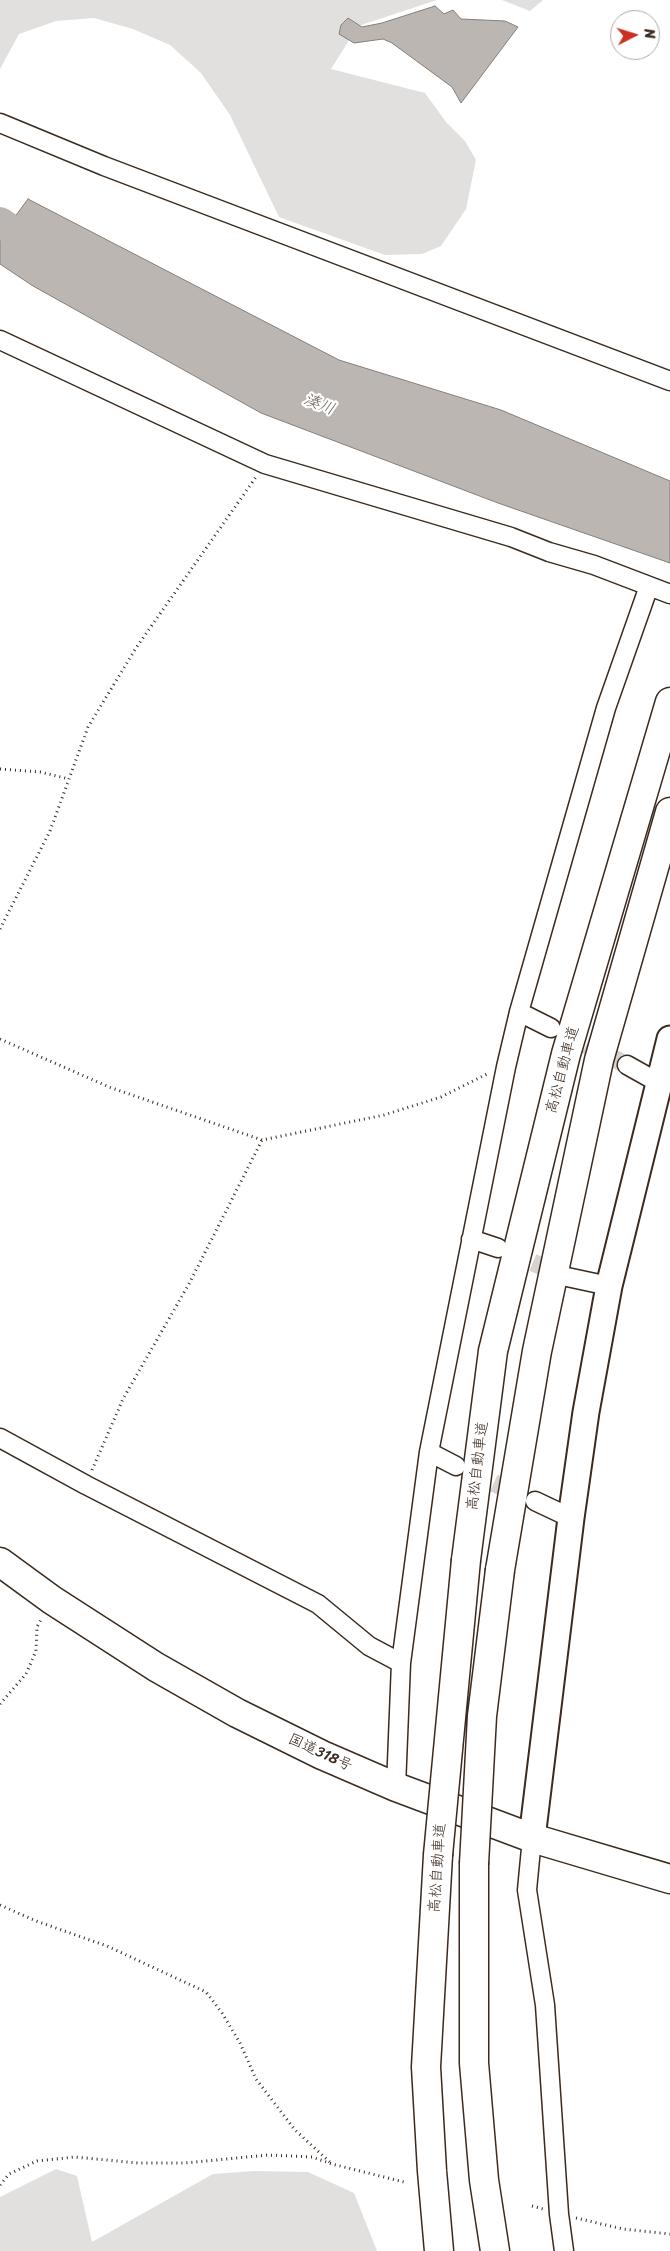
<!DOCTYPE html>
<html>
<head>
<meta charset="utf-8">
<style>
  body { margin:0 }
  #map { position:relative; width:670px; height:2251px; overflow:hidden; background:#fff; font-family:Sriracha,sans-serif }
  canvas { display:block }
  .north { position:absolute; left:610px; top:10px; width:50px; height:50px; box-sizing:border-box; background:#fff; border:1px solid #b1aaa5; border-radius:50%; rotate:85deg; font-size:14px; font-weight:700; line-height:20px; text-align:center; color:#3b2a1e }
  .north::after { content:''; display:block; margin:auto; width:18px; height:22px; background:#c8321e; clip-path:polygon(50% 0,100% 100%,50% 72%,0 100%) }
</style>
</head>
<body>
<div id="map">
<canvas width="670" height="2251"></canvas>
<div class="north">N</div>
</div>
<script>
const ctx = document.querySelector('canvas').getContext('2d');
ctx.lineJoin = 'round';
function fillPath(path, color) {
  ctx.fillStyle = color;
  ctx.fill(path, 'evenodd');
}
function poly(rows) {
  const path = new Path2D();
  for (const r of rows) {
    path.moveTo(r[0], r[1]);
    for (let i = 2; i < r.length; i += 2) path.lineTo(r[i], r[i + 1]);
  }
  return path;
}
function stroke(path, color, width, dash) {
  ctx.strokeStyle = color;
  ctx.lineWidth = width;
  ctx.lineCap = dash ? 'butt' : 'round';
  ctx.setLineDash(dash || []);
  ctx.stroke(path);
}
function write(font, color, halo, rows, align = 'center') {
  ctx.font = font + ' Sriracha,"Klee One",sans-serif';
  ctx.lineWidth = 4.5;
  ctx.setLineDash([]);
  ctx.textBaseline = 'middle';
  ctx.strokeStyle = halo;
  ctx.fillStyle = color;
  for (const [text, x, y, turn = 0] of rows) {
    ctx.save();
    ctx.translate(x, y);
    ctx.rotate((+turn || 0) * Math.PI / 180);
    ctx.textAlign = isNaN(turn) ? turn : align;
    if (halo) ctx.strokeText(text, 0, 0);
    ctx.fillText(text, 0, 0);
    ctx.restore();
  }
}
fillPath(poly([
  [0,0,437,0,358,26,331,69,425,93,446,122,465,141,476,160,466,209,441,246,422,254,385,255,279,217,230,115,201,73,170,45,133,29,94,18,56,21,19,34,0,69],
  [502,0,543,0,530,11],
  [56,2169,77,2176,92,2242,213,2174,254,2171,308,2172,354,2193,377,2251,0,2251,0,2197]
]), '#e2e0de');
const water = poly([
  [435,6,444,14,453,10,461,19,505,21,518,27,461,103,452,87,392,43,383,39,354,43,339,34,341,25,348,18,362,27,382,23,435,6],
  [28,199,339,360,501,410,670,481,670,563,498,503,261,413,33,286,0,264,0,237,28,199]
]);
fillPath(water, '#bcb6b3');
stroke(water, '#887e77', 1);
stroke(poly([
  [0,222,41,250]
]), '#bcb6b3', 30);
stroke(poly([
  [562,1033,627,1065],
  [508,1252,562,1275],
  [469,1472,521,1495]
]), '#d8d4d2', 18, [18, 9]);
const street = poly([
  [0,123,104,166,670,381],
  [0,340,265,464,511,537,549,552,594,565,670,594],
  [519,1012,551,1028],
  [627,1065,659,1083],
  [471,1239,498,1248],
  [567,1277,609,1286],
  [0,1438,86,1485,318,1604,369,1646,401,1663],
  [429,1452,456,1466],
  [535,1501,571,1518],
  [396,1787,401,1663,429,1452,506,1067,519,1012,606,708,649,586],
  [532,1838,527,1890,545,2005,559,2214,564,2251]
]);
const secondary = poly([
  [532,1838,571,1518,586,1412,609,1286,670,1039]
]);
const highway = poly([
  [466,1560,493,1351,566,1054,670,702],
  [0,1562,52,1600,156,1667,237,1713,322,1755,396,1787,532,1838,670,1879],
  [500,1570,537,1351,599,1060,670,812],
  [438,1855,426,2067,432,2171,439,2251],
  [474,1864,474,2063,484,2180,495,2251]
]);
stroke(street, '#3b2a1e', 21);
stroke(secondary, '#3b2a1e', 29);
stroke(highway, '#3b2a1e', 31);
stroke(poly([
  [0,769,40,772,69,779],
  [0,929,50,831,88,727,136,648,256,477],
  [0,1039,109,1087,262,1140,384,1115,441,1097,487,1074],
  [92,1470,123,1399,190,1282,262,1140],
  [0,1704,26,1674,36,1651,37,1627,42,1618],
  [0,1905,36,1921,107,1946,206,1992,222,2013,240,2043,256,2079,295,2130,332,2164],
  [0,2185,9,2174,37,2161,75,2157,138,2163,185,2163,268,2155,312,2157,332,2164,404,2182],
  [532,2206,543,2209],
  [576,2218,623,2229,670,2234]
]), '#3b2a1e', 3, [1, 4]);
stroke(street, '#fff', 18);
stroke(secondary, '#fff', 25);
stroke(highway, '#fff', 28);
const highwayBridge = poly([
  [438,1855,466,1560],
  [474,1864,482,1716,500,1570]
]);
stroke(highwayBridge, '#3b2a1e', 31, []);
stroke(highwayBridge, '#fff', 28);
write('15px', '#3b2a1e', '#fff', [
  ["高松自動車道",563,1070,-75],
  ["高松自動車道",478,1466,-83],
  ["国道318号",320,1753,25],
  ["高松自動車道",438,1868,-86]
]);
write('italic 16px', '#685b52', '#fff', [
  ["湊川",319,405,21]
]);
</script>
</body>
</html>
